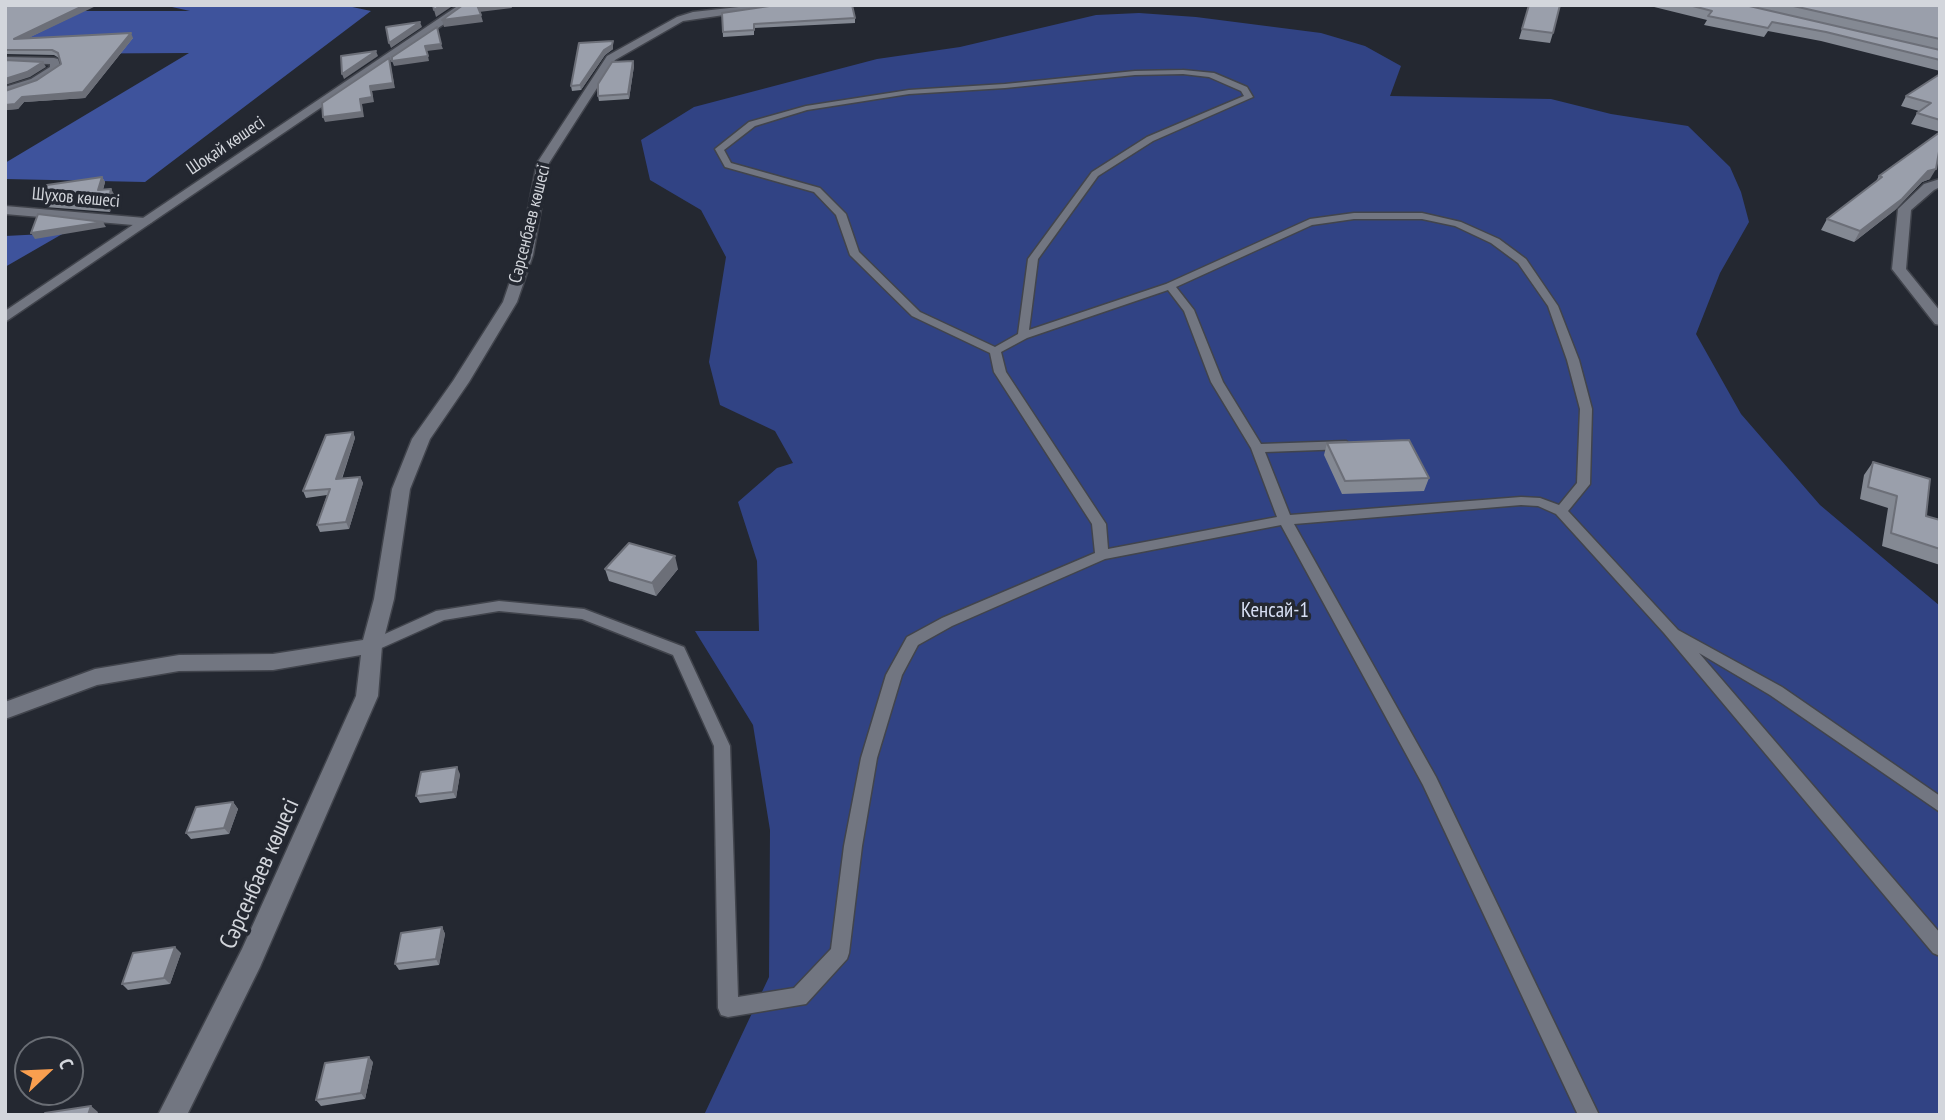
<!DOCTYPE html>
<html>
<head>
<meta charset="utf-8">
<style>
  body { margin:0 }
  #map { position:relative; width:1945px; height:1120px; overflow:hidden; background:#242831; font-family:"PT Sans Narrow",sans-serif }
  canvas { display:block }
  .frame { position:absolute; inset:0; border:7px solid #d3d6dc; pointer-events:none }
  .north { position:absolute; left:14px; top:1036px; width:70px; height:70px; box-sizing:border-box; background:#242831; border:2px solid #6a6e75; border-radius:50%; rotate:67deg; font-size:19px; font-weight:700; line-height:28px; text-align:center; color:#d3d6dc }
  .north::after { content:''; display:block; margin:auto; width:24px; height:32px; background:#fa9f4f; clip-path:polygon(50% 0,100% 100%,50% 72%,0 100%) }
</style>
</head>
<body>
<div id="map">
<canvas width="1945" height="1120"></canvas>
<div class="frame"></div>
<div class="north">С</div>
</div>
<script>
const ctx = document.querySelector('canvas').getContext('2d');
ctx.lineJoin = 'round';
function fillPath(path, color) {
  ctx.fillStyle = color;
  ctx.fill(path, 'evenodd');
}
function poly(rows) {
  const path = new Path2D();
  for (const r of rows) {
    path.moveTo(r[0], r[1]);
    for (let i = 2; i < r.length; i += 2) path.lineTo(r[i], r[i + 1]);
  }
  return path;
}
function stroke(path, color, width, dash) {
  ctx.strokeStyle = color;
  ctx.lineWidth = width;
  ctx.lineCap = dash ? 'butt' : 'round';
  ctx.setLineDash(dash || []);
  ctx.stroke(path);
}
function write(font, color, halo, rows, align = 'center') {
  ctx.font = font + ' "PT Sans Narrow",sans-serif';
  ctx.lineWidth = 7;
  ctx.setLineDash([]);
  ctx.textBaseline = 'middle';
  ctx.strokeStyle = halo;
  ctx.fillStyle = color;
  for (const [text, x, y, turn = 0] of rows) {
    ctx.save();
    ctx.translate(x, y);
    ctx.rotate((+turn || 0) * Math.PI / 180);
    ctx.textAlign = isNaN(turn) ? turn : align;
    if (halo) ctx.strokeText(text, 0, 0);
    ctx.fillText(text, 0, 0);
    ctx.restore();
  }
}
fillPath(poly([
  [1139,13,1196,17,1321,33,1365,46,1401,66,1390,96,1551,99,1611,114,1688,126,1730,167,1741,192,1749,222,1720,273,1696,334,1741,414,1820,505,1940,606,1940,1115,704,1115,769,977,770,830,753,725,695,631,759,631,757,561,738,502,777,468,793,463,775,431,720,405,709,362,726,257,701,210,650,180,641,140,694,107,877,59,960,47,1096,15]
]), '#314384');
fillPath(poly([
  [163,5,343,5,371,11,145,182,5,179,5,163,189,53,5,54,5,11,190,11],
  [64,233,5,267,5,236]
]), '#3e539c');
const service = poly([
  [1183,70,1214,73,1247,87,1253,97,1153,141,1098,176,1038,259,1029,330,1166,284,1310,219,1354,213,1422,213,1461,222,1499,239,1526,259,1558,306,1579,360,1592,409,1590,484,1568,511,1678,630,1782,687,1940,796,1940,812,1770,695,1699,653,1940,933,1940,956,1933,953,1664,633,1556,514,1538,506,1521,505,1294,524,1436,777,1599,1115,1578,1115,1423,785,1281,525,1105,559,952,626,918,645,902,675,877,758,862,846,849,953,847,959,806,1004,728,1017,721,1015,718,1008,714,746,673,655,582,619,499,611,444,620,377,650,367,650,364,646,367,642,436,611,499,601,584,609,684,647,730,746,738,997,794,988,831,949,844,846,861,758,886,675,907,637,942,618,1095,553,1092,524,994,372,990,353,912,316,850,255,836,215,814,192,725,167,715,149,749,122,806,106,909,90,1005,84,1135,71,1183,70],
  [1183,74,1209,77,1241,91,1244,96,1147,137,1092,172,1028,259,1018,334,995,347,920,312,859,252,846,214,820,188,731,163,724,150,755,126,807,110,909,94,1005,88,1135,75,1183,74],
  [1354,219,1422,219,1455,226,1491,243,1518,263,1548,306,1567,360,1580,409,1577,483,1559,505,1540,498,1521,497,1290,515,1265,452,1346,449,1352,445,1346,441,1261,444,1223,382,1194,310,1176,287,1312,225,1354,219],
  [1168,290,1184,311,1211,382,1251,448,1277,517,1108,549,1106,524,1006,372,1001,352,1027,338,1168,290]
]);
const minor = poly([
  [757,5,792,5,683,21,615,60,549,163,533,255,517,302,469,382,430,439,410,489,394,599,382,646,378,696,260,967,187,1115,158,1115,242,949,356,696,361,655,273,670,179,671,97,685,5,719,5,702,95,669,179,655,273,654,363,640,374,599,392,489,412,439,453,381,503,302,519,255,537,163,607,56,677,17,693,12,757,5],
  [5,57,54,58,58,59,61,68,39,83,5,94,5,87,31,79,50,67,50,64,5,63,5,57],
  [1940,179,1940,187,1934,190,1911,210,1906,269,1940,311,1940,325,1935,324,1892,269,1898,209,1924,184,1940,179],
  [5,206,145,218,152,222,145,226,5,214,5,206]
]);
const tertiary = poly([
  [459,5,472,5,5,322,5,311,459,5]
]);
stroke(service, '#41444c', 3);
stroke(minor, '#41444c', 3);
stroke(tertiary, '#41444c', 3);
fillPath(service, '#727681');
fillPath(minor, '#727681');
fillPath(tertiary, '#727681');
fillPath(poly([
  [5,5,96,5,28,38,133,38,85,98,24,102,18,109,5,110,5,91,37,80,61,64,59,58,54,55,5,54],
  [1529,5,1553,33,1550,43,1519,39],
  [1646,5,1940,5,1940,71,1821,41,1768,31,1764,37,1704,25,1707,20],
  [722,13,855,18,855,23,754,28,754,35,723,37],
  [613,41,613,49,605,55,581,90,572,91,571,86],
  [633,61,634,66,629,99,599,101,598,96],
  [1940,74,1940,132,1911,124,1917,113,1919,111,1901,106,1906,96],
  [1879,176,1930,179,1922,182,1895,210,1854,242,1821,230,1827,219,1875,183],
  [102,177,105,182,103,190,114,194,110,212,45,207,42,201],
  [353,432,355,438,342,479,360,477,363,483,349,529,320,532,317,525,327,495,306,498,303,491],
  [1327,443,1429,478,1424,491,1342,494,1324,455],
  [1873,462,1926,516,1940,520,1940,565,1882,546,1888,508,1860,499,1864,475],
  [605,569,678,569,656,596,609,581],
  [460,774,456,798,420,803,416,796],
  [233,802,238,809,229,834,191,839,186,833],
  [442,927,445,934,439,965,399,970,395,964],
  [181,953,170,984,128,990,122,984],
  [373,1062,365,1099,321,1106,316,1100]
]), '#848993');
fillPath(poly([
  [85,5,96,6,16,44,14,39],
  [441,5,454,5,436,17,434,10],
  [477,5,511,5,512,8,479,12],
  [481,15,483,22,444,27,442,20],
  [420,22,422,27,391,48,389,43],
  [131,33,133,38,85,98,24,102,18,109,5,110,5,105],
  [613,41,613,49,605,55,581,90,580,85,604,50],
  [441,44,443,49,427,51,429,61,394,66,392,61,425,46],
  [376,51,378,56,344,79,342,74],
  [389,58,395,88,372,91,374,102,362,104,364,117,325,122,323,117,360,99,370,86],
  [633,61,634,66,629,99,628,94],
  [43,62,46,67,30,77,5,85,5,79],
  [1936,169,1930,179,1922,182,1895,210,1854,242,1860,231,1928,171],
  [102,177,105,182,101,196,98,190],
  [111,189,114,194,110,212,107,207],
  [103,222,106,227,35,239,31,233],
  [353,432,355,438,339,486,336,479],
  [360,477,363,483,349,529,346,522],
  [675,556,678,569,656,596,652,583],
  [457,767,460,774,456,798,453,792],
  [233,802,238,809,229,834,224,828],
  [442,927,445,934,439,965,436,959],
  [175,947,181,953,170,984,164,978],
  [369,1057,373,1062,365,1099,361,1093],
  [91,1106,98,1112,97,1115,88,1115]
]), '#6c6f78');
const building = poly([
  [5,5,85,5,14,39,131,33,83,92,22,97,15,104,5,105,5,91,37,80,61,64,58,53,52,50,5,50,5,5],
  [433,5,441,5,434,10,433,5],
  [463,5,477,5,481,15,442,20,463,5],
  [776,5,852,5,855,18,754,24,754,30,723,32,722,13,776,5],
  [1529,5,1560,5,1553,33,1522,29,1529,5],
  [1689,5,1745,5,1940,50,1940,60,1826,32,1772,22,1768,28,1708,16,1712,11,1689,5],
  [1789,5,1940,5,1940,39,1789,5],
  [420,22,389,43,386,27,420,22],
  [437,27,441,44,425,46,428,56,392,61,392,57,437,27],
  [613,41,612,45,604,50,580,85,571,86,579,43,613,41],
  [376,51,342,74,341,56,376,51],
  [389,58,393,83,370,86,372,97,360,99,362,112,323,117,322,103,389,58],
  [5,60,43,62,27,72,5,79,5,60],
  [633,61,628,94,598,96,598,84,612,62,633,61],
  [1940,74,1940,120,1917,113,1931,103,1906,96,1940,74],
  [1940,132,1940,146,1936,169,1928,171,1902,199,1860,231,1827,219,1882,177,1879,176,1940,132],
  [102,177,98,190,111,189,107,207,42,201,47,185,102,177],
  [38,214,103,222,31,233,38,214],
  [353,432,336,479,360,477,346,522,317,525,330,489,303,491,326,435,353,432],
  [1409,440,1429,478,1345,481,1327,443,1409,440],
  [1873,462,1930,479,1926,516,1940,520,1940,549,1891,533,1897,496,1868,487,1873,462],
  [629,543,675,556,652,583,605,569,629,543],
  [457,767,453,792,416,796,421,772,457,767],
  [233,802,224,828,186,833,196,807,233,802],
  [442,927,436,959,395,964,401,933,442,927],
  [175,947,164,978,122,984,133,953,175,947],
  [369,1057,361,1093,316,1100,325,1063,369,1057],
  [91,1106,88,1115,44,1115,45,1113,91,1106]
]);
fillPath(building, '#9a9fab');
stroke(building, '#6c6f78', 2);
write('18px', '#d3d6dc', '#242831', [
  ["Шоқай көшесі",226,146,-34],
  ["Шухов көшесі",76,198,5],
  ["Сәрсенбаев көшесі",530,224,-76]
]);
write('21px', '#d7dff4', '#242831', [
  ["Кенсай-1",1275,611]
]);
write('24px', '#d3d6dc', '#242831', [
  ["Сәрсенбаев көшесі",260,874,-66]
]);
</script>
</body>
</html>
